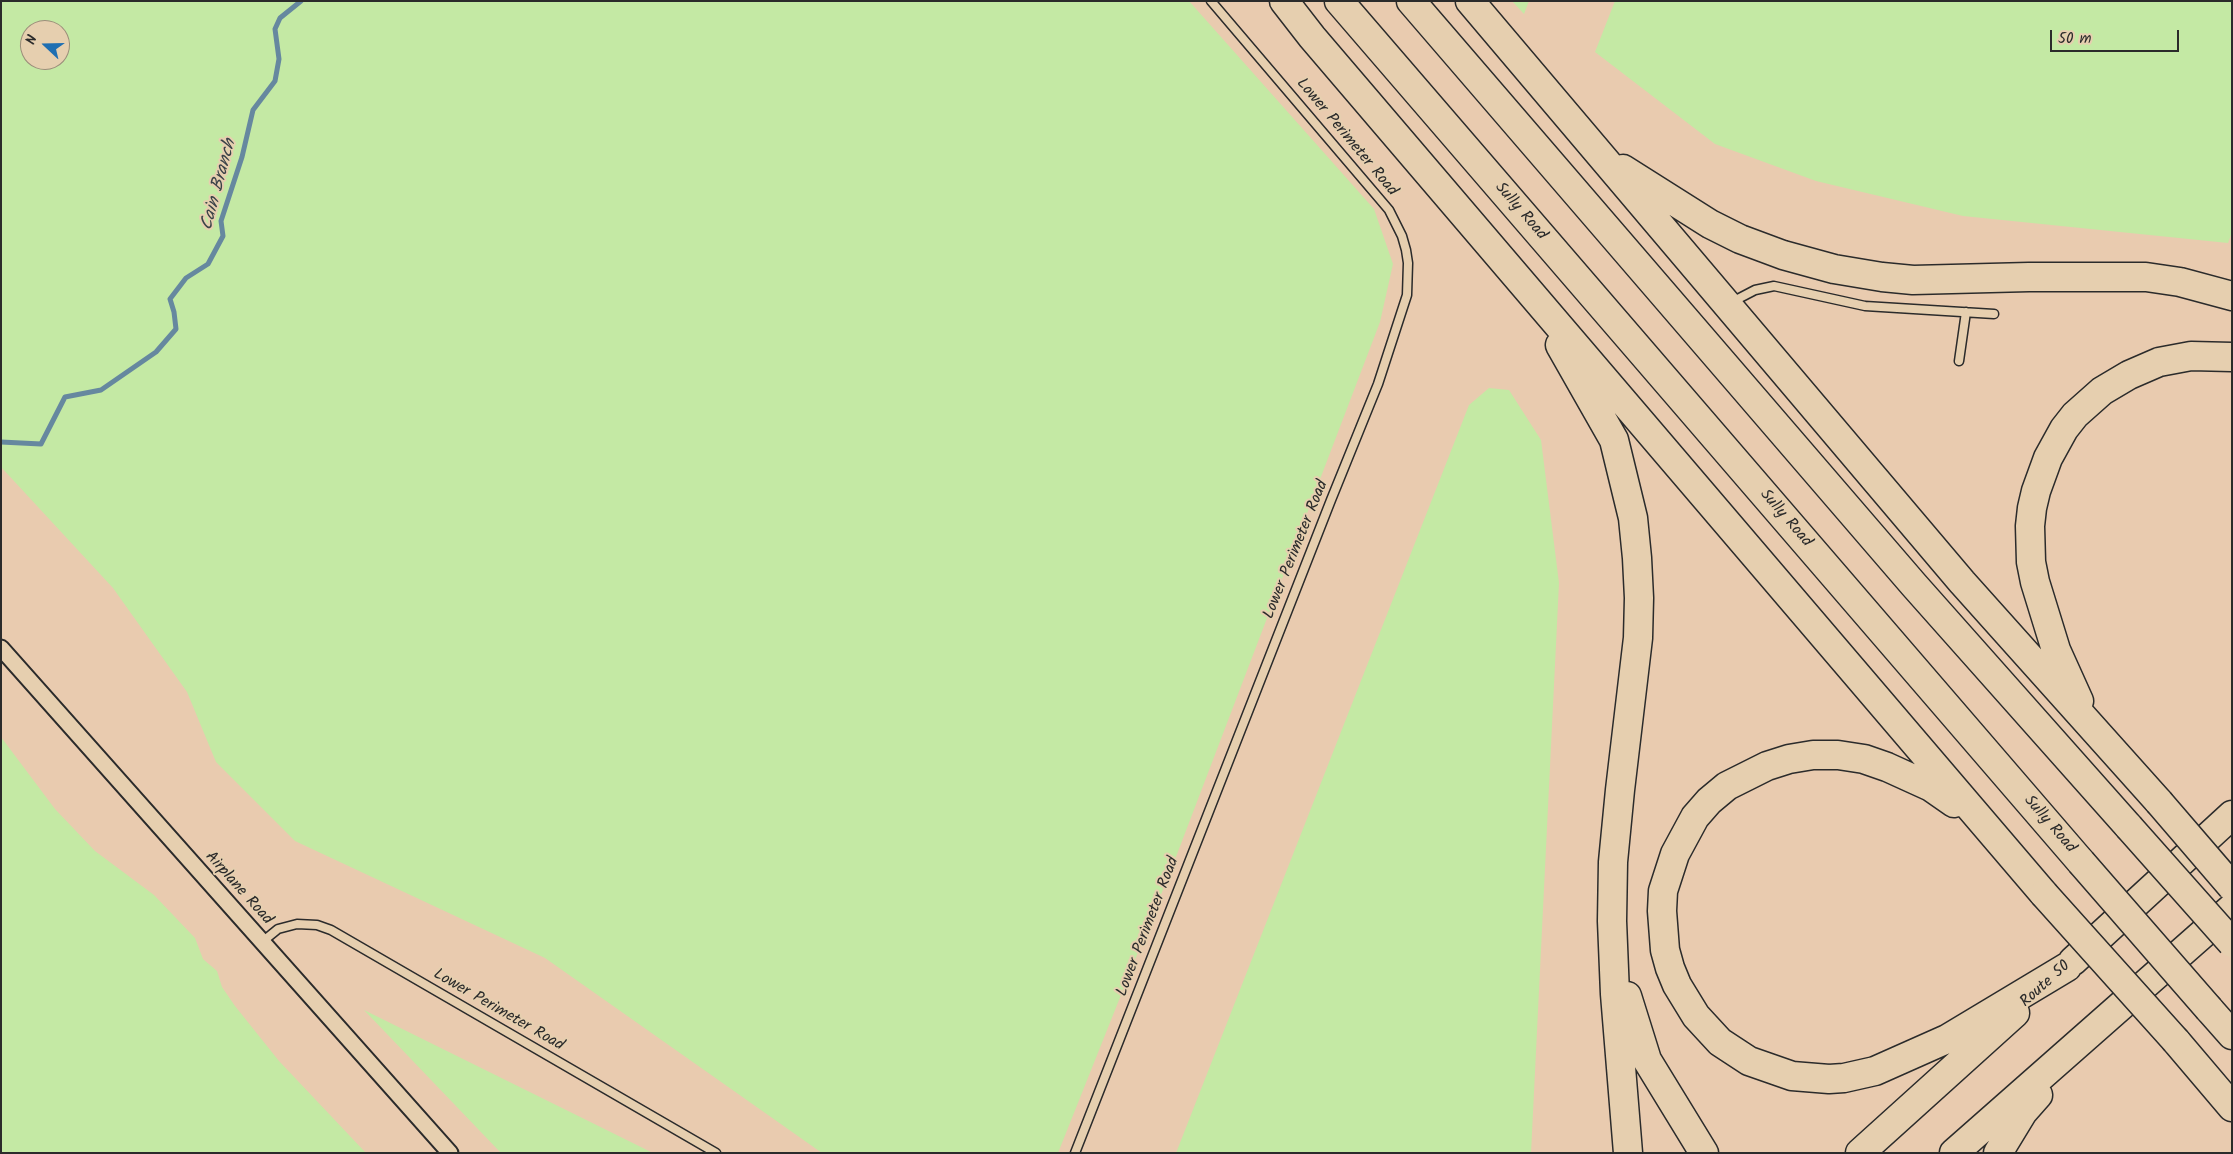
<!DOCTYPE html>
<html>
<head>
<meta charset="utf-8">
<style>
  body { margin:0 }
  #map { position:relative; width:2233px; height:1154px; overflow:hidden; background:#e9cbaf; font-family:Kalam,sans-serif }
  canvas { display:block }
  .frame { position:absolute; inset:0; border:2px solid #2b2b2b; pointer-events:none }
  .north { position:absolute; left:20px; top:20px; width:50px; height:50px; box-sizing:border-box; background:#e6cfaf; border:1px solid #9b8d7a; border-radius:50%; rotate:291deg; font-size:14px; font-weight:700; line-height:20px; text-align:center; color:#2b2b2b }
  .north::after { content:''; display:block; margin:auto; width:18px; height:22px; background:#1f6fb2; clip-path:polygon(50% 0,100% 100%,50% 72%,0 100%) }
  .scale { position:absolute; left:2050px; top:30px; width:129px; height:22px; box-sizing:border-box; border:2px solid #2b2b2b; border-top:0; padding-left:6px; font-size:15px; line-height:18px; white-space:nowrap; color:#2b2b2b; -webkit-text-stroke:4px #e6cfaf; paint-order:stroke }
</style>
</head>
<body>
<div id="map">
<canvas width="2233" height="1154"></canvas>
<div class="frame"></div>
<div class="north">N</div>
<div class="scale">50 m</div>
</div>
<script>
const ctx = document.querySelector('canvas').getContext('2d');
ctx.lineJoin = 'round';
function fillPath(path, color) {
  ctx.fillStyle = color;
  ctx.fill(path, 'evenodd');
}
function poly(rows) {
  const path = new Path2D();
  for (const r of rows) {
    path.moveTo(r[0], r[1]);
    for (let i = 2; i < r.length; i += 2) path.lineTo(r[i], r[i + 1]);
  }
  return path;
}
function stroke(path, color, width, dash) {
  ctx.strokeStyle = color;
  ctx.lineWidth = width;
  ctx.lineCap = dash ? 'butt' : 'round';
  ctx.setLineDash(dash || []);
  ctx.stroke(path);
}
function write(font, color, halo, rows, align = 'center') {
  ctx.font = font + ' Kalam,sans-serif';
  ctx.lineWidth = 4;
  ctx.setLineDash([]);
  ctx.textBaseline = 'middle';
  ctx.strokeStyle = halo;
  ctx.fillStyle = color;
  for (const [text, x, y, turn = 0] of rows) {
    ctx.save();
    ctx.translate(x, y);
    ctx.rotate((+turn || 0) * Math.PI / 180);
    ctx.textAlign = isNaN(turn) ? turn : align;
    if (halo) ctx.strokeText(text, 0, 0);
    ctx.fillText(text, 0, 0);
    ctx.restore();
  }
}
fillPath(poly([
  [1,1,1189,1,1374,209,1393,264,1380,322,1174,862,1058,1153,822,1153,545,958,295,841,216,762,187,692,113,588,1,467],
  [30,30,60,30,60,60,30,60],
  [1512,1,1529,1,1524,14],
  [1615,1,2232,1,2232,232,2228,243,1963,216,1816,181,1715,144,1595,52],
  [1489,388,1509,390,1541,440,1559,583,1531,1153,1176,1153,1469,405],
  [1,737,55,809,95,851,154,895,195,938,203,959,217,971,222,987,235,1006,279,1061,366,1153,1,1153],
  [364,1010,653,1153,501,1153]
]), '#c4e9a4');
stroke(poly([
  [1,442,41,444,65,397,101,390,156,352,176,329,174,312,170,299,186,278,208,264,223,236,221,221,242,157,253,110,275,81,279,59,275,29,280,18,301,1]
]), '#66889f', 5);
const lane = poly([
  [1732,302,1755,290,1774,286,1865,306,1994,314],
  [1959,361,1966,312],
  [262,942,278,929,297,924,317,925,331,930,716,1153],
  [1075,1153,1331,500,1378,384,1407,295,1408,263,1406,250,1402,236,1389,210,1211,1]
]);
const street = poly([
  [1,648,450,1153]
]);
const highway = poly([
  [1284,1,1312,37,2044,894],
  [1339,1,2081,862],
  [1411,1,1914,585,2129,827],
  [1470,1,1962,582,2159,802],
  [1623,169,1710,224,1740,239,1783,255,1834,269,1882,277,1913,280,2029,277,2146,277,2180,282,2232,296],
  [1560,345,1614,440,1633,518,1637,558,1639,598,1638,638,1620,790,1613,862,1612,921,1615,994,1628,1153],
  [2079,701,2056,650,2035,582,2031,562,2030,526,2032,508,2036,491,2048,458,2064,429,2075,415,2102,391,2129,375,2159,362,2191,356,2232,357],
  [1954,803,1931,787,1887,767,1864,759,1838,755,1813,755,1789,759,1767,766,1727,786,1709,801,1695,817,1675,854,1663,891,1662,911,1665,950,1670,968,1677,985,1696,1016,1720,1042,1749,1061,1792,1076,1829,1079,1844,1078,1875,1071,1947,1039,2067,967],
  [2073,961,2232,815],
  [1627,996,1647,1060,1704,1153],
  [2209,1009,2232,1035],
  [2176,1041,2232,1107],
  [1860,1153,2015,1013],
  [1954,1153,2232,908],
  [1998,1153,2023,1112,2038,1095]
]);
stroke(lane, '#2b2b2b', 11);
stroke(street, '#2b2b2b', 19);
stroke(highway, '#2b2b2b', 31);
stroke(lane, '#e6cfaf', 8);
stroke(street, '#e6cfaf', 15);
stroke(highway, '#e6cfaf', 28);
const highwayBridge = poly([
  [2159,802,2232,887],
  [2129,827,2232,943],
  [2081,862,2209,1009],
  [2044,894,2176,1041]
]);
stroke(highwayBridge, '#2b2b2b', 31, []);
stroke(highwayBridge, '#e6cfaf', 28);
write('16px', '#2b2b2b', '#e6cfaf', [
  ["Lower Perimeter Road",1346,138,50],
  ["Sully Road",1520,212,49],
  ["Sully Road",1785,519,49],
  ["Lower Perimeter Road",1297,550,-68],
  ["Sully Road",2049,825,49],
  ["Airplane Road",238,889,48],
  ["Lower Perimeter Road",1149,927,-69],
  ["Route 50",2046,985,-42],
  ["Lower Perimeter Road",498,1011,30]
]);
write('italic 18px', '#3a4248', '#e6cfaf', [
  ["Cain Branch",220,185,-75]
]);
</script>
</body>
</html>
